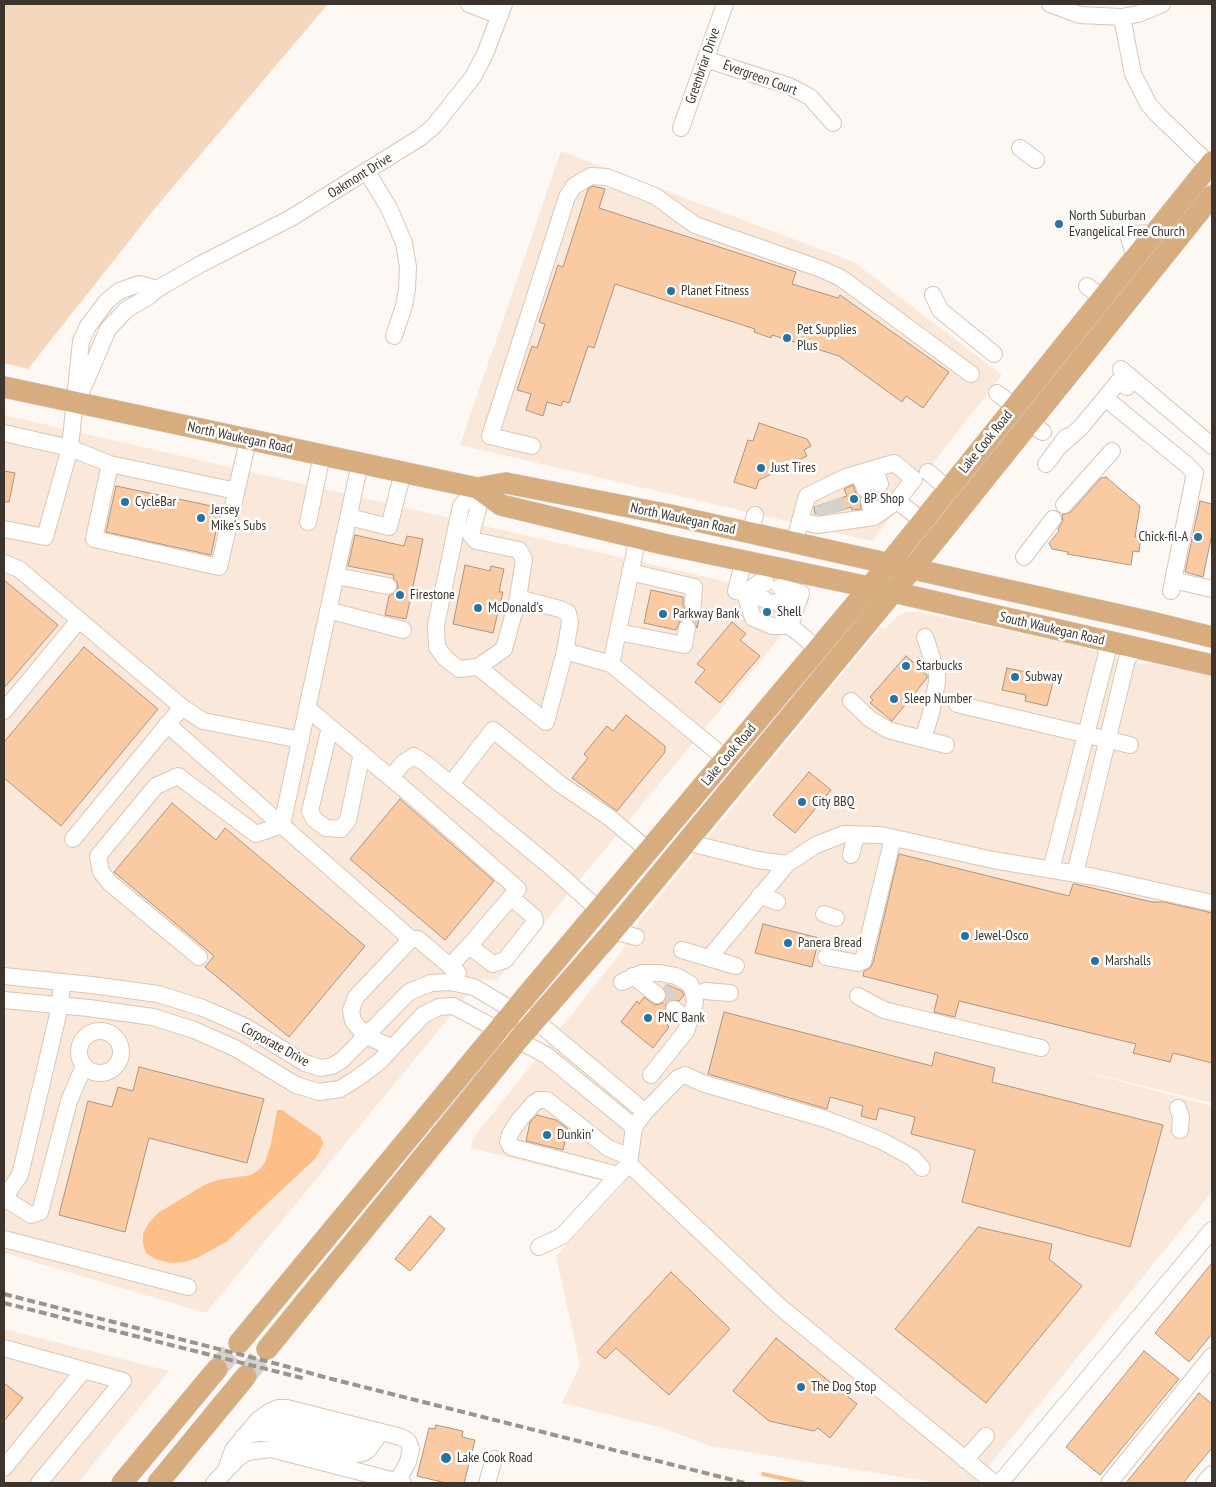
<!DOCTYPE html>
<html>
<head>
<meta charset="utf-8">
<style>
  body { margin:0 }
  #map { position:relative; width:1216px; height:1487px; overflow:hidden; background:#fdf8f4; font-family:"PT Sans Narrow",sans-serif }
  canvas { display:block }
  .frame { position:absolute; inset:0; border:5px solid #3d352d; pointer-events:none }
</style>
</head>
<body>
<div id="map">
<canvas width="1216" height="1487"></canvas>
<div class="frame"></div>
</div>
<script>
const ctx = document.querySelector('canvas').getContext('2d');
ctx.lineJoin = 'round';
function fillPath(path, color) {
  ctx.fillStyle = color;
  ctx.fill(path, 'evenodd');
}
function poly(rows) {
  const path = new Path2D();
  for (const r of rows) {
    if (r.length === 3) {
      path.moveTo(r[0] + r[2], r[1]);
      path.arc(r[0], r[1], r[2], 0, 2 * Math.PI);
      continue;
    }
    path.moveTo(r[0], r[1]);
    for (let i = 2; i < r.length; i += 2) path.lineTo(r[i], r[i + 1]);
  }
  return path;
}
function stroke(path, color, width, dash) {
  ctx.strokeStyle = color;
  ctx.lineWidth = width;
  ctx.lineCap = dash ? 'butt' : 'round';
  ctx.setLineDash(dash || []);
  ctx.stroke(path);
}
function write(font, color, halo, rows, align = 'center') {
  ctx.font = font + ' "PT Sans Narrow",sans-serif';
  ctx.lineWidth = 5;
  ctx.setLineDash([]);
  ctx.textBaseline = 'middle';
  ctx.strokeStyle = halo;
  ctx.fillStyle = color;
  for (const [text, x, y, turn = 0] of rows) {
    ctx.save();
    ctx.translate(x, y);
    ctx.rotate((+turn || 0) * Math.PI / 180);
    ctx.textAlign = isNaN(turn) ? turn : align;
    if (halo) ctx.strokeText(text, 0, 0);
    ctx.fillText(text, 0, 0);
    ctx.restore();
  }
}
fillPath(poly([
  [561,151,854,262,1002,375,872,541,460,445],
  [4,415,810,601,497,980,480,980,206,1313,4,1253],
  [907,612,919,612,1067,643,1139,664,1150,663,1212,676,1212,1103,1067,1067,1212,1106,1212,1192,975,1483,939,1483,710,1446,663,1428,562,1403,580,1365,556,1256,622,1186,471,1148,473,1138,619,955,641,919,881,627,885,629,898,616],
  [4,1329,169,1371,78,1483,4,1483]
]), '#fae9da');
fillPath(poly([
  [4,4,328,4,156,207,28,369,4,363]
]), '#f5d7bd');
fillPath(poly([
  [277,1110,282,1110,321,1137,323,1144,316,1158,226,1242,197,1258,184,1262,170,1263,155,1259,146,1253,143,1244,143,1234,148,1224,158,1213,206,1184,218,1180,251,1175,260,1169,265,1162,271,1144]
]), '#fdbe87');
stroke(poly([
  [763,1474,804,1483]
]), '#fdbe87', 4);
const building = poly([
  [593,186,605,189,599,208,796,272,792,284,838,298,840,295,949,372,923,408,906,396,902,402,839,356,772,335,771,338,754,332,755,329,615,284,594,348,588,346,569,403,563,401,561,406,547,402,543,416,526,410,531,394,517,390,532,346,537,348,545,324,539,322,558,265,563,267,588,189,593,186],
  [759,423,807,439,811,446,804,450,807,456,759,480,756,489,734,482,748,440,753,441,759,423],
  [4,471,15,473,9,502,4,502,4,471],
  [1106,477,1140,506,1135,537,1141,537,1139,552,1133,551,1131,565,1067,554,1068,552,1052,549,1049,543,1059,531,1058,529,1063,521,1062,515,1071,512,1101,478,1106,477],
  [853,485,856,493,860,497,861,509,852,510,851,507,835,512,815,514,814,507,847,496,844,489,853,485],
  [116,486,221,508,211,555,106,532,116,486],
  [1200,501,1212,504,1212,534,1203,577,1185,572,1200,501],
  [355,535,404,546,407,536,423,539,406,619,385,615,389,596,395,593,398,588,397,582,393,578,394,575,348,566,355,535],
  [465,565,490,571,491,566,504,569,499,592,503,592,493,633,453,624,465,565],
  [4,580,58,625,4,688,4,580],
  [651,590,683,597,683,605,688,613,693,614,701,610,697,628,694,621,688,618,680,621,676,630,644,623,651,590],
  [732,622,746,634,740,640,760,656,720,703,695,682,705,670,697,664,732,622],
  [84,647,158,709,61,826,4,778,4,742,84,647],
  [906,656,914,663,918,657,923,661,926,671,923,672,927,675,927,678,892,721,870,703,873,700,870,697,906,656],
  [1007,668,1054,678,1047,706,1025,701,1026,695,1002,690,1007,668],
  [626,715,665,746,665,752,617,811,572,778,588,758,584,754,607,726,613,731,626,715],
  [809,772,831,790,795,833,773,815,809,772],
  [400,799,494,881,445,940,350,859,400,799],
  [172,803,216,840,225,828,365,946,289,1037,205,967,214,956,114,872,172,803],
  [899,854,1069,896,1073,884,1075,884,1152,902,1164,902,1212,913,1212,1063,1173,1053,1170,1062,1133,1053,1136,1044,959,1001,955,1017,934,1012,938,995,863,976,864,971,870,968,873,963,899,854],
  [763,924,819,938,812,967,755,953,763,924],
  [668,985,682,991,684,995,679,1001,671,1000,666,1003,665,1012,672,1020,667,1025,669,1027,653,1048,621,1022,637,1001,639,1004,644,997,655,1005,660,1004,664,1002,667,996,664,989,668,985],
  [724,1012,932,1066,935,1052,995,1068,992,1082,1163,1125,1130,1247,962,1202,975,1150,911,1134,915,1117,879,1108,876,1120,861,1116,863,1106,830,1097,827,1109,708,1074,724,1012],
  [139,1067,264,1099,247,1163,149,1138,125,1232,59,1215,88,1101,112,1107,118,1087,133,1091,139,1067],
  [537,1115,556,1120,568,1129,563,1150,526,1141,530,1122,537,1115],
  [430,1216,445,1229,410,1271,395,1259,430,1216],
  [978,1227,1052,1244,1049,1259,1082,1286,986,1403,895,1329,978,1227],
  [1212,1263,1212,1334,1189,1362,1155,1333,1212,1263],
  [671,1272,730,1329,669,1395,616,1348,605,1359,597,1352,671,1272],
  [776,1338,857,1404,830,1438,818,1428,814,1431,769,1421,733,1391,776,1338],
  [1144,1351,1179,1379,1100,1475,1066,1447,1144,1351],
  [4,1383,23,1398,4,1421,4,1383],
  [1199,1393,1212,1404,1212,1448,1183,1483,1126,1483,1199,1393],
  [436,1425,463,1431,462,1437,475,1440,464,1483,446,1483,417,1476,429,1428,435,1429,436,1425]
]);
fillPath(building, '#facaa2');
stroke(building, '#ab9684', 1);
stroke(poly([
  [835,499,839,511],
  [822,504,826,515],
  [687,628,693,604],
  [661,990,678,1004]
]), '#d7d1cc', 16, [16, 8]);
stroke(poly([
  [217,1369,239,1343],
  [246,1376,267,1349]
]), '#d7d1cc', 21, [21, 11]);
const minor = poly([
  [469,4,500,16],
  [1050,4,1080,15,1122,17,1138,14,1162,4],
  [1122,17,1133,74,1149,105,1159,116,1212,167],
  [705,59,789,86,810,97,833,123],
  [681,128,725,4],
  [1020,148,1036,160],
  [367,172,389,208,404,243,408,267,407,289,404,306,394,336],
  [1135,258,1128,234,1155,233],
  [1087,286,1102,298],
  [933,295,940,310,994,354],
  [1121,369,1212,446],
  [997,393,1015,407],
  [1105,398,1187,465,1195,473,1171,591],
  [76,404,108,329,127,309,148,297,157,289,201,264,291,218,421,137,434,126,473,77,485,54,504,4],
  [1030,423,1043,432],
  [4,433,70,448,110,464,236,491],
  [532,446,490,436,567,197,574,186,591,176,607,177,655,196,695,225,821,269,841,278,971,374],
  [1060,446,1082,426,1119,381,1127,387],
  [110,464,94,539,219,567,248,440],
  [1046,464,1066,437],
  [875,469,880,484],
  [928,472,948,489],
  [859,473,865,489],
  [477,488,478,509,471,535,476,541,519,550,524,559,518,598,504,649,478,667,459,669,445,658,437,647,436,625,461,506,477,488],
  [869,501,874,517],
  [1064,505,1112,451],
  [349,517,389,527,403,472],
  [800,521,817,525,874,517,897,501],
  [308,522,322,455],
  [4,529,45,537,70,448,81,341,88,326,106,302,119,291,139,284,157,289],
  [750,533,755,515],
  [794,543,807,496,846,477,894,463,914,479,897,501,923,521],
  [1024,557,1053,519],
  [744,560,736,591,745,593,753,618,772,626,790,626,817,648],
  [4,563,19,569,182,707,203,721,301,740],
  [630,572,694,587,693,604],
  [336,576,388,586],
  [1173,580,1212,589],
  [780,587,801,593,790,626],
  [745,593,760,582,766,583],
  [745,593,764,599],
  [518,598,560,609,568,613,570,622,565,651,611,664,725,758],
  [775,602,796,608],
  [328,610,403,630],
  [618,632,684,645,687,628],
  [611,664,638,537],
  [478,667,546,722,565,651],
  [851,701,870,719,888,730,946,745],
  [957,704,1130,745],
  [307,708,410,794,518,889,469,946,450,966],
  [4,711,79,620],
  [167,724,411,939],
  [330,727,310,811,315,820,326,828,341,829,348,820,362,753],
  [923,739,931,713,937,682,937,673,925,637],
  [391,778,403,763,414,756,425,763,551,867,599,910],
  [451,784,493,730,560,784,610,818,648,850],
  [73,839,182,707],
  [686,842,758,860,787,864,816,845,844,834,881,835,993,860,1095,877,1212,903],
  [851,855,856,835],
  [1051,870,1107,653,1104,641],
  [1075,874,1127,659,1136,649],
  [760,895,777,902],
  [824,914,836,918],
  [613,931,636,937],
  [469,946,493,964,505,960,535,922,534,917,511,897],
  [682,950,736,966],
  [199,957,110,883,101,872,98,856,156,786,178,776,256,834,282,825,360,463],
  [826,957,858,963,863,961,893,838],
  [709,958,787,864],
  [4,976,92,985,158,994,203,1008,246,1027,305,1063,321,1068,332,1066,342,1060,409,992,431,983,450,982,474,987,514,1011,536,1021,645,1112],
  [633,976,657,995],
  [622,982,642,973,660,973,676,976,690,984,693,991,695,1003,686,1031,651,1075],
  [705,991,730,993],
  [858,996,884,1010,1041,1048],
  [4,1000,89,1008,153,1017,194,1030,235,1048,296,1085,319,1092,340,1089,356,1079,379,1062,423,1015,439,1007,453,1006,546,1055,634,1127],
  [674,1009,689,1021],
  [100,1052,21],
  [391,1047,366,1036,353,1021,351,1010,356,997,411,939,418,939,458,973],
  [1178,1108,1181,1117,1180,1130],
  [922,1168,913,1158,882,1141,849,1128,825,1119,702,1083,685,1075,678,1078,645,1112,634,1127,629,1164,779,1306,994,1483],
  [618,1175,511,1147,508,1142,510,1134,520,1119,534,1103,539,1100,547,1100,608,1148,630,1157],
  [4,1196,9,1191,20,1175,60,1006,62,982],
  [4,1198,31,1215,40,1212,69,1101,84,1066],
  [4,1239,188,1287],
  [539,1247,562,1236,624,1169],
  [4,1348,123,1381,39,1483],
  [254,1430,266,1423,281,1423,372,1444],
  [243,1437,258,1433,270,1433,353,1455,363,1453,368,1450,381,1432],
  [965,1460,986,1436],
  [4,1468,84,1370],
  [226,1470,233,1450,258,1420,269,1412,278,1408,287,1408,401,1437,408,1441,411,1449,408,1462,397,1482],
  [214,1483,238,1458,247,1452,271,1449,403,1483],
  [487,1483,494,1459],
  [1000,1483,1212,1230],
  [1109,1483,1212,1356],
  [1204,1483,1212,1474]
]);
const major = poly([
  [4,387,477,488,506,483,670,515,1147,621,1212,637],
  [477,488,501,505,663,544,893,592,1212,665],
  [239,1343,527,995,869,588,1212,162],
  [267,1349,518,1040,613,931,913,568,1212,196],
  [122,1483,217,1369],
  [158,1483,246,1376]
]);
stroke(minor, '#dcc5b3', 18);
stroke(major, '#d4d3d1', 22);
stroke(minor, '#fff', 16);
stroke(major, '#d7ac7f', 21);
stroke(poly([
  [4,1294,285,1366,324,1377,745,1483],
  [4,1303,306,1379]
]), '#9b948e', 4, [8, 4]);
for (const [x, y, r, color] of [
  [1059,224,5,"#2572a5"],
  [671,291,5,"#2572a5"],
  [787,338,5,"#2572a5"],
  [761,468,5,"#2572a5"],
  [854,499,5,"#2572a5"],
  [125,502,5,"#2572a5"],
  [201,518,5,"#2572a5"],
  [1198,537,5,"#2572a5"],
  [400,595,5,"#2572a5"],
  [478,608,5,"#2572a5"],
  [767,612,5,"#2572a5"],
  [663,614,5,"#2572a5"],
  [906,666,5,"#2572a5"],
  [1015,677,5,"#2572a5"],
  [894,699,5,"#2572a5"],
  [802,802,5,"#2572a5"],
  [965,936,5,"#2572a5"],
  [788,943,5,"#2572a5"],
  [1095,961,5,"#2572a5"],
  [648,1018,5,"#2572a5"],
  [547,1135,5,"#2572a5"],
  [801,1387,5,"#2572a5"],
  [446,1458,6,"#2572a5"]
]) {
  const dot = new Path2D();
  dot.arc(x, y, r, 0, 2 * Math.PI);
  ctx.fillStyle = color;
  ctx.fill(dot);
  stroke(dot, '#fff', 2);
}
write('14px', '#3d352d', '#fff', [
  ["Greenbriar Drive",703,66,-71],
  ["Evergreen Court",760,78,20],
  ["Oakmont Drive",360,176,-32],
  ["North Waukegan Road",240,438,12],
  ["Lake Cook Road",986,442,-51],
  ["North Waukegan Road",683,519,12],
  ["South Waukegan Road",1052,629,13],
  ["Lake Cook Road",729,755,-50],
  ["Corporate Drive",275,1045,29]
]);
write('14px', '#3d352d', '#fff', [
  ["North Suburban",1069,216],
  ["Evangelical Free Church",1069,232],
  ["Planet Fitness",681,291],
  ["Pet Supplies",797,330],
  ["Plus",797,346],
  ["Just Tires",771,468],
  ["BP Shop",864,499],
  ["CycleBar",135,502],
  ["Jersey",211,510],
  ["Mike's Subs",211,526],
  ["Chick-fil-A",1188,537,"right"],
  ["Firestone",410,595],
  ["McDonald's",488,608],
  ["Shell",777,612],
  ["Parkway Bank",673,614],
  ["Starbucks",916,666],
  ["Subway",1025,677],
  ["Sleep Number",904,699],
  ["City BBQ",812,802],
  ["Jewel-Osco",975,936],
  ["Panera Bread",798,943],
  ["Marshalls",1105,961],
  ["PNC Bank",658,1018],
  ["Dunkin'",557,1135],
  ["The Dog Stop",811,1387],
  ["Lake Cook Road",457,1458]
], 'left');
</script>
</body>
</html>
